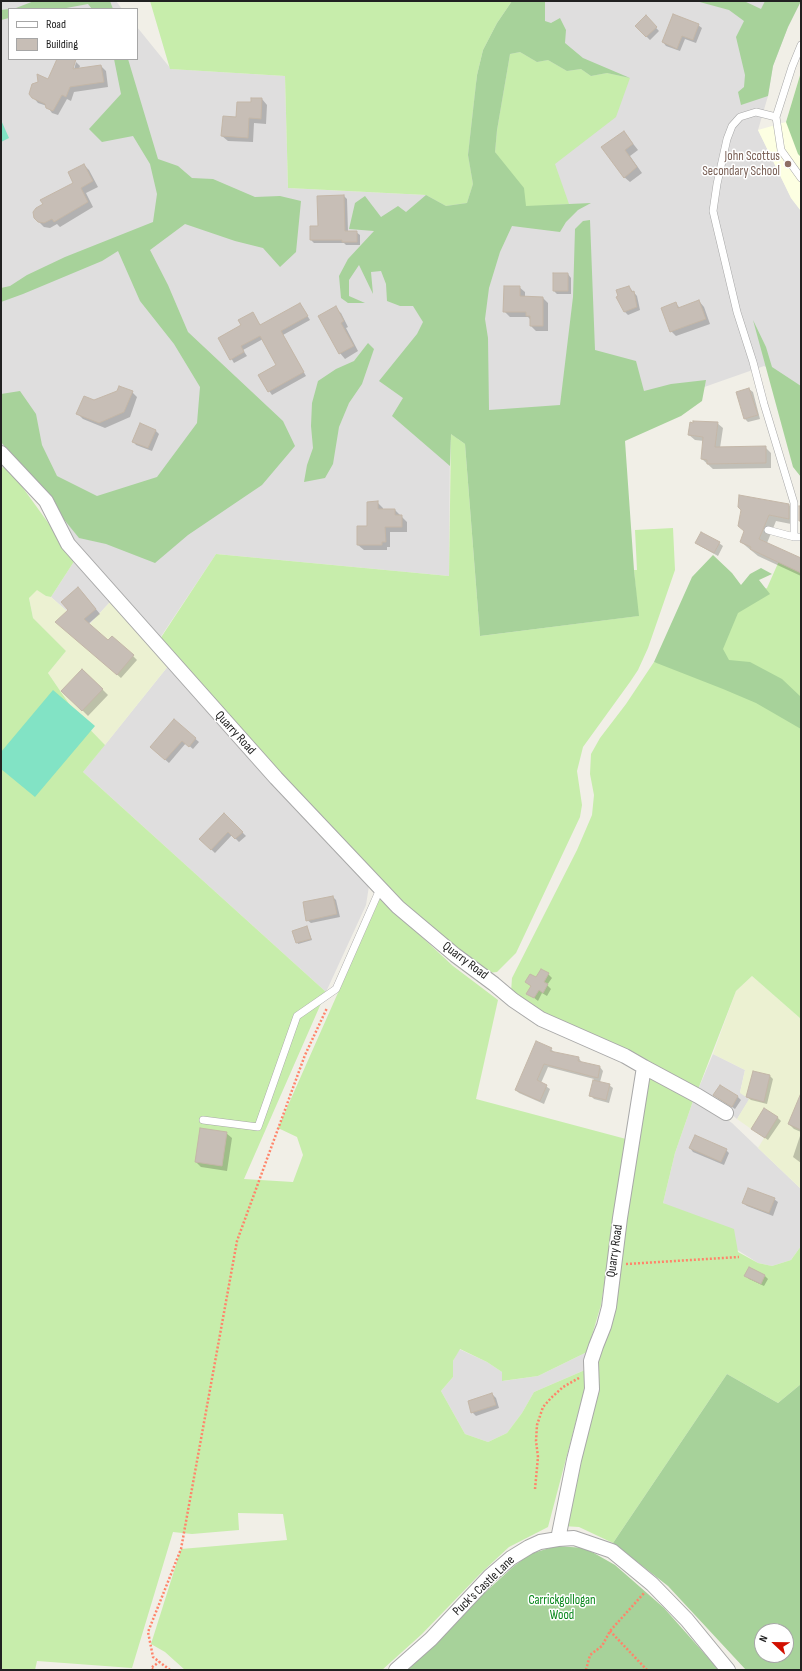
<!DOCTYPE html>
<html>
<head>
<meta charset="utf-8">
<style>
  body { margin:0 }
  #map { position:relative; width:802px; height:1671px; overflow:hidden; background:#f1efe7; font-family:"Sofia Sans Condensed",sans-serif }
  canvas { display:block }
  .frame { position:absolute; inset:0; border:2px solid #212121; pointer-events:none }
  .legend { position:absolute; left:8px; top:8px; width:130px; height:52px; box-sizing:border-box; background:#fff; border:1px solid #a6a6a6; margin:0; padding:5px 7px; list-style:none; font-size:12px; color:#212121 }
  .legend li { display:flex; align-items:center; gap:8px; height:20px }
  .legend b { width:20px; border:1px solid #a6a6a6 }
  .north { position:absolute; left:754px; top:1623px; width:40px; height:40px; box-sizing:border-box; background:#fff; border:1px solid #a6a6a6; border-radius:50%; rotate:292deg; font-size:11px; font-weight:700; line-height:16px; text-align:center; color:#212121 }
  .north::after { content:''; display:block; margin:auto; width:14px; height:18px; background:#d10f00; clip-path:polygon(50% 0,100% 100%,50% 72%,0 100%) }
</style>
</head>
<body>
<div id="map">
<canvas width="802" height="1671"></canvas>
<div class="frame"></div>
<ul class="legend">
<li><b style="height:5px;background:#fff"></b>Road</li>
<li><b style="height:11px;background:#c7beb6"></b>Building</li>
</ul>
<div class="north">N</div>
</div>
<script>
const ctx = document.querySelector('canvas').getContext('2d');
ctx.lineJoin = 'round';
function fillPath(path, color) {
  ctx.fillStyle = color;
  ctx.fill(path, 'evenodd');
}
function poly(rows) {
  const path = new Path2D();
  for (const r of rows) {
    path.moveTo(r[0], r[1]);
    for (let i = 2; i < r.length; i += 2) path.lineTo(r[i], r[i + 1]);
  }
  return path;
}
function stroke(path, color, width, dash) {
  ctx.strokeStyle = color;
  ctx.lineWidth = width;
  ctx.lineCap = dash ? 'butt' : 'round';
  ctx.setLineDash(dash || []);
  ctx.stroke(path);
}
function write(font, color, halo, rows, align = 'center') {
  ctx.font = font + ' "Sofia Sans Condensed",sans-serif';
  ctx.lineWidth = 3;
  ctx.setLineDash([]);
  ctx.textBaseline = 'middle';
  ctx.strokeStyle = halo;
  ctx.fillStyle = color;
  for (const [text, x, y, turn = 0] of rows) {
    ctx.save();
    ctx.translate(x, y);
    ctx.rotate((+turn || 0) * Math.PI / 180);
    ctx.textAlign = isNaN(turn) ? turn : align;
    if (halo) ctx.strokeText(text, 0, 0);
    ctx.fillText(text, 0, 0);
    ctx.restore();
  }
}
fillPath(poly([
  [1,1,116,1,122,9,9,9,9,59,137,59,137,27,171,69,285,76,288,188,426,195,512,1,801,1,788,27,773,66,768,96,758,130,791,198,801,211,801,386,764,366,656,404,450,440,449,576,216,554,156,644,5,463,1,470],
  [75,560,110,602,86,628,51,597],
  [169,665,318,834,369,886,366,905,326,992,83,772],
  [713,1054,745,1070,740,1092,750,1099,737,1119,730,1113,697,1092],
  [693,1101,704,1104,732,1123,801,1189,801,1246,791,1260,772,1266,758,1263,663,1203,675,1153],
  [459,1349,487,1362,502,1372,503,1381,538,1376,587,1352,585,1370,534,1392,522,1413,507,1433,488,1442,465,1434,441,1391,453,1377,453,1361]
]), '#dfdede');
fillPath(poly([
  [801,72,801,211,791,198,758,130,786,122]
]), '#fdffe2');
fillPath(poly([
  [37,589,46,596,51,597,86,628,110,602,169,665,105,745,78,717,48,673,66,651,33,618,29,597],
  [752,976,801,1019,801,1189,758,1148,764,1138,737,1119,749,1099,740,1093,745,1070,713,1054,736,991]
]), '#ecf1d2');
fillPath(poly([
  [150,1,512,1,497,23,483,50,477,75,468,155,473,184,467,203,446,206,426,195,288,188,285,76,170,69],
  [520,52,537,62,548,60,567,71,581,69,591,76,607,73,630,78,616,117,555,164,569,204,526,207,495,152,497,130,510,54],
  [451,434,465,444,480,636,638,616,634,570,637,570,635,530,673,528,675,570,648,648,638,670,630,682,583,747,577,771,582,805,580,817,516,953,497,972,488,973,412,914,318,815,160,639,216,554,449,576],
  [5,463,75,560,51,597,46,596,37,590,29,598,33,618,66,651,48,673,78,717,105,745,83,772,326,992,244,1179,293,1182,303,1155,297,1137,278,1128,380,898,453,966,498,1000,476,1099,626,1139,601,1305,587,1352,538,1376,502,1381,502,1372,487,1362,460,1349,453,1361,453,1377,441,1391,465,1434,488,1442,507,1433,522,1413,534,1392,585,1370,585,1387,548,1527,509,1547,480,1574,422,1634,382,1670,185,1670,165,1652,151,1644,181,1549,287,1540,283,1514,238,1513,239,1530,192,1534,173,1532,132,1668,37,1661,35,1670,1,1670,1,470],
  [779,561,801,566,801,1019,752,976,736,991,697,1092,532,1008,511,992,512,978,577,850,592,815,594,795,590,774,591,754,600,738,626,704,654,662,724,676,728,661,721,649,736,612,754,594,767,588],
  [647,1073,693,1101,675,1153,663,1203,734,1229,738,1252,758,1263,772,1266,791,1260,801,1246,801,1384,778,1403,727,1374,613,1543,579,1527,563,1526,595,1382]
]), '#c7edab');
fillPath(poly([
  [34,1,110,1,113,9,92,9,88,4,61,9,9,9,9,18,1,20,1,10,16,8],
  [512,1,545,1,545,21,551,23,560,18,566,30,565,43,583,58,630,78,607,73,591,76,581,69,567,71,548,60,537,62,520,52,510,54,497,130,495,152,524,188,526,206,591,203,578,210,566,222,560,232,512,226,500,252,489,288,485,319,488,338,489,410,560,405,573,297,575,229,583,221,590,220,595,350,636,361,644,391,671,384,706,380,702,401,681,416,625,441,634,570,639,616,480,636,465,444,451,434,450,466,392,416,403,398,379,381,417,334,423,322,413,306,400,306,387,301,386,284,381,271,371,272,373,294,359,265,349,280,349,296,365,303,348,303,341,298,339,276,348,259,374,231,349,229,355,203,365,196,381,217,398,206,406,212,426,195,446,206,467,203,473,184,468,155,477,75,483,50,497,23],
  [696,1,744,1,761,9,765,1,801,1,788,27,773,66,768,96,741,105,738,92,744,87,745,75,736,37,744,21,729,10],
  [114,59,128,59,158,159,178,166,192,178,213,179,255,197,280,196,301,201,296,252,280,267,263,248,235,241,185,224,150,250,168,285,188,332,283,421,295,446,262,485,188,535,155,563,106,544,79,538,1,442,1,394,20,391,36,414,42,445,57,476,97,496,157,477,197,423,200,387,174,344,140,301,118,251,102,261,23,294,1,302,1,288,10,286,27,275,65,257,153,222,157,194,150,164,133,136,102,142,89,129,121,94],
  [801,72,801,157,798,154,786,122],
  [753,320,766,347,772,367,801,386,801,477,793,467],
  [368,343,374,349,362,384,349,403,339,427,333,464,325,478,304,482,307,465,313,448,311,426,312,403,318,381,336,369,354,361],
  [713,555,732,573,741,585,750,574,761,568,772,574,759,580,770,594,738,613,723,649,729,660,750,662,782,679,801,697,801,729,756,703,723,689,654,662,692,577],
  [727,1374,778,1403,801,1384,801,1670,746,1670,668,1586,613,1543],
  [762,1631,786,1631,786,1655,762,1655],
  [556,1546,585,1548,615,1565,664,1608,719,1670,403,1670,432,1641,514,1566,530,1554]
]), '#a7d29a');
fillPath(poly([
  [1,120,9,138,1,142],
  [53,690,95,726,35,797,1,769,1,752]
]), '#82e3c5');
fillPath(poly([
  [646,17,659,31,650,40,636,26],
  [698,25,702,28,696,43,685,39,680,51,666,46,663,42],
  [64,59,73,59,71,74,73,74,76,62,80,66,79,69,101,66,106,71,108,87,74,92,71,101,67,99,58,115,52,113,47,106,38,103,33,97,49,81],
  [252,99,262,99,267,105,266,124,254,123,253,142,228,141,222,136,237,118,252,103],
  [624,132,638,150,630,156,642,173,630,182,624,177],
  [84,165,89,170,98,187,86,193,93,207,60,227,57,224,50,228,44,227,38,221,44,204,75,183],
  [344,196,347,199,348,232,356,232,360,235,360,245,346,245,344,243,314,243,311,240],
  [568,274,571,278,571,294,557,294,554,291],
  [519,287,525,292,525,297,543,298,548,303,548,331,536,331,531,326,531,320,528,317,510,317,504,311],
  [629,287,637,296,640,310,628,315,624,311],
  [699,301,704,307,710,324,676,336,671,331,676,304,680,308],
  [300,304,310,320,283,335,306,376,272,395,259,376,278,365,263,339,243,350,247,356,234,363,219,338,242,326,252,313,261,326],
  [335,308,341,313,348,327,346,328,358,351,345,359,340,353],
  [749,389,753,392,760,419,748,422,745,419,737,393],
  [118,392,132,392,137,397,130,417,105,428,83,419,77,413,94,401],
  [717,423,723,428,720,448,765,447,771,453,771,468,713,469,702,459,704,441,695,440,689,435],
  [155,430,159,434,152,451,136,445,133,441],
  [377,502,383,508,383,510,395,510,407,522,407,532,390,532,390,547,387,547,387,550,364,550,358,545,368,527],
  [789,505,796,512,796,525,776,521,767,543,801,559,801,576,758,556,741,542,745,531,739,525],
  [696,543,719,543,723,546,718,556,700,546],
  [82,592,100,614,88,624,108,641,133,656,137,660,121,678,61,626],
  [83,670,108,695,88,716,63,691],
  [174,720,199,742,193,749,186,743,169,763,154,750],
  [224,814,246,836,239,842,232,835,215,853,200,839],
  [333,897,336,900,340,917,311,923,307,920],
  [307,927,312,940,298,944,293,931],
  [548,974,552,978,547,985,551,989,547,996,542,993,538,1001,528,993,532,987,527,982],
  [551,1049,555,1053,579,1058,582,1063,600,1067,603,1071,600,1082,609,1085,613,1088,609,1103,594,1099,590,1095,594,1079,548,1067,541,1083,550,1089,544,1104,519,1093,516,1090],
  [753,1072,770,1076,773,1079,767,1104,751,1100,747,1097],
  [801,1094,801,1132,794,1129,789,1124],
  [714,1095,738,1097,741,1100,735,1109],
  [777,1117,781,1121,768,1140,752,1129],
  [226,1133,232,1138,227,1171,201,1167,196,1162],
  [801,1133,801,1163,793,1157],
  [690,1148,726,1150,729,1153,724,1165,693,1152],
  [774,1199,778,1202,773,1216,747,1206,743,1203],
  [764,1275,768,1279,764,1286,749,1279,746,1276],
  [492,1394,496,1398,499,1408,476,1416,472,1412]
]), '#0003');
const building = poly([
  [673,14,699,24,693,40,682,36,677,49,662,42,673,14],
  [646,15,657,27,646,37,635,26,646,15],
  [57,59,76,59,73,69,101,65,104,82,70,87,66,97,62,95,53,111,46,108,45,104,32,98,29,94,32,84,38,82,37,74,48,79,57,59],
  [251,98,262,98,261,119,249,118,248,138,221,136,223,116,236,117,237,102,251,102,251,98],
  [624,131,633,144,625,150,637,167,624,178,601,147,624,131],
  [84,164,93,181,81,188,88,202,54,222,52,219,44,223,38,222,34,218,33,212,36,208,43,204,40,200,73,183,68,172,84,164],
  [344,195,345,231,357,231,357,242,342,242,342,240,310,240,310,226,318,226,317,196,344,195],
  [553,273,568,273,568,291,553,291,553,273],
  [504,286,520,286,520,296,543,297,543,326,530,326,530,316,526,316,526,312,503,312,504,286],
  [629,286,632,292,634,291,637,307,624,312,616,297,618,296,616,290,629,286],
  [699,300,706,319,670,332,661,308,676,302,678,308,699,300],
  [300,303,308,316,281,331,304,372,268,392,258,375,276,365,260,336,241,346,244,352,230,360,218,338,241,325,238,320,253,312,260,325,300,303],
  [336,306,344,321,341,323,354,346,339,354,318,316,336,306],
  [119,386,133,391,124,412,99,423,76,414,84,396,94,400,117,391,119,386],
  [749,388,758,415,744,419,736,392,749,388],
  [693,421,718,422,715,447,766,446,766,463,707,464,707,460,701,459,703,437,688,435,690,422,693,423,693,421],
  [140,423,156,430,148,448,132,442,140,423],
  [739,495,789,504,789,519,769,515,759,539,801,558,801,573,750,549,751,547,740,542,744,531,738,526,741,510,738,507,739,495],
  [378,501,378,509,395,509,395,515,402,515,402,527,385,527,386,542,382,542,382,545,357,545,357,526,367,526,367,502,378,501],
  [799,506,801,506,801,521,799,521,799,506],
  [701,532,720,542,714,553,695,543,701,532],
  [78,587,96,609,84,619,108,640,112,636,134,655,117,675,55,622,68,610,61,602,78,587],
  [82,669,103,689,82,711,61,691,82,669],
  [174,719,196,738,189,747,182,741,165,760,150,747,174,719],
  [224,813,243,832,235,839,228,832,211,850,199,839,224,813],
  [333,896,337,914,306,921,303,902,333,896],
  [307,926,311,939,296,943,292,931,307,926],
  [541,969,549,973,544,982,548,984,543,993,539,990,534,998,526,994,531,986,525,982,530,974,536,977,541,969],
  [536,1041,552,1048,550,1051,579,1057,578,1061,600,1066,598,1078,544,1064,537,1080,547,1085,540,1101,515,1090,536,1041],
  [753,1071,770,1075,764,1102,746,1097,753,1071],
  [593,1080,610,1084,606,1100,589,1096,593,1080],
  [720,1085,738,1096,732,1107,713,1095,720,1085],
  [801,1093,801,1130,788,1124,801,1093],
  [764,1108,778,1117,765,1138,751,1129,764,1108],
  [200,1128,227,1132,222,1166,195,1162,200,1128],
  [695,1135,727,1149,721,1162,689,1148,695,1135],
  [748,1188,775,1198,769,1213,742,1203,748,1188],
  [749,1267,765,1275,761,1284,744,1276,749,1267],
  [492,1393,496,1405,471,1413,468,1401,492,1393]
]);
fillPath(building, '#c7beb6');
stroke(building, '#c4b7a8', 1);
const service = poly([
  [801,45,792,67,776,117,781,150,801,178],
  [776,117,756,112,740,117,732,126,727,139,717,184,713,211,737,312,753,362,764,404,794,503,794,537,801,537],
  [768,530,794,537],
  [203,1120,258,1127,297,1016,336,989,380,889]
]);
const minor = poly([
  [1,453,46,501,68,544,276,778,398,907,455,955,494,984,513,1000,541,1019,625,1056,644,1067,620,1218,609,1307,604,1326,596,1346,591,1361,592,1389,574,1460,558,1539],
  [644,1067,698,1096,726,1113],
  [396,1670,431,1639,490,1576,511,1558,529,1547,540,1542,558,1539,574,1538,612,1551,652,1584,687,1620,728,1670]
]);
stroke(service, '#a8a8a8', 8);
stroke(minor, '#a8a8a8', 16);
stroke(poly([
  [626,1264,739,1257],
  [535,1489,538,1457,536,1441,537,1425,543,1407,551,1398,563,1387,579,1378],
  [610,1631,647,1670],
  [153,1670,151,1668,159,1662],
  [170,1670,153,1657,148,1632,181,1549,237,1241,305,1055,327,1008],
  [586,1670,590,1655,602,1646,610,1631,645,1592]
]), '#ff846a', 2.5, [2, 2]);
stroke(service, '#fff', 7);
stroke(minor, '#fff', 14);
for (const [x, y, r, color] of [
  [788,164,4,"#8d6e63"]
]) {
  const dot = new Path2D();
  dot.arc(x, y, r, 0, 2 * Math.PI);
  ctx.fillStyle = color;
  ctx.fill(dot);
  stroke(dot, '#fff', 1.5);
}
write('13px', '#785e54', '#fff', [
  ["John Scottus",780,157],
  ["Secondary School",780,172]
], 'right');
write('13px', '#212121', '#fff', [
  ["Quarry Road",235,733,48],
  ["Quarry Road",465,961,37],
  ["Quarry Road",615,1251,-82],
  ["Puck's Castle Lane",484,1586,-44]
]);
write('13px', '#07871a', '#fff', [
  ["Carrickgollogan",562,1601],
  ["Wood",562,1616]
]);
</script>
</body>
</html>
